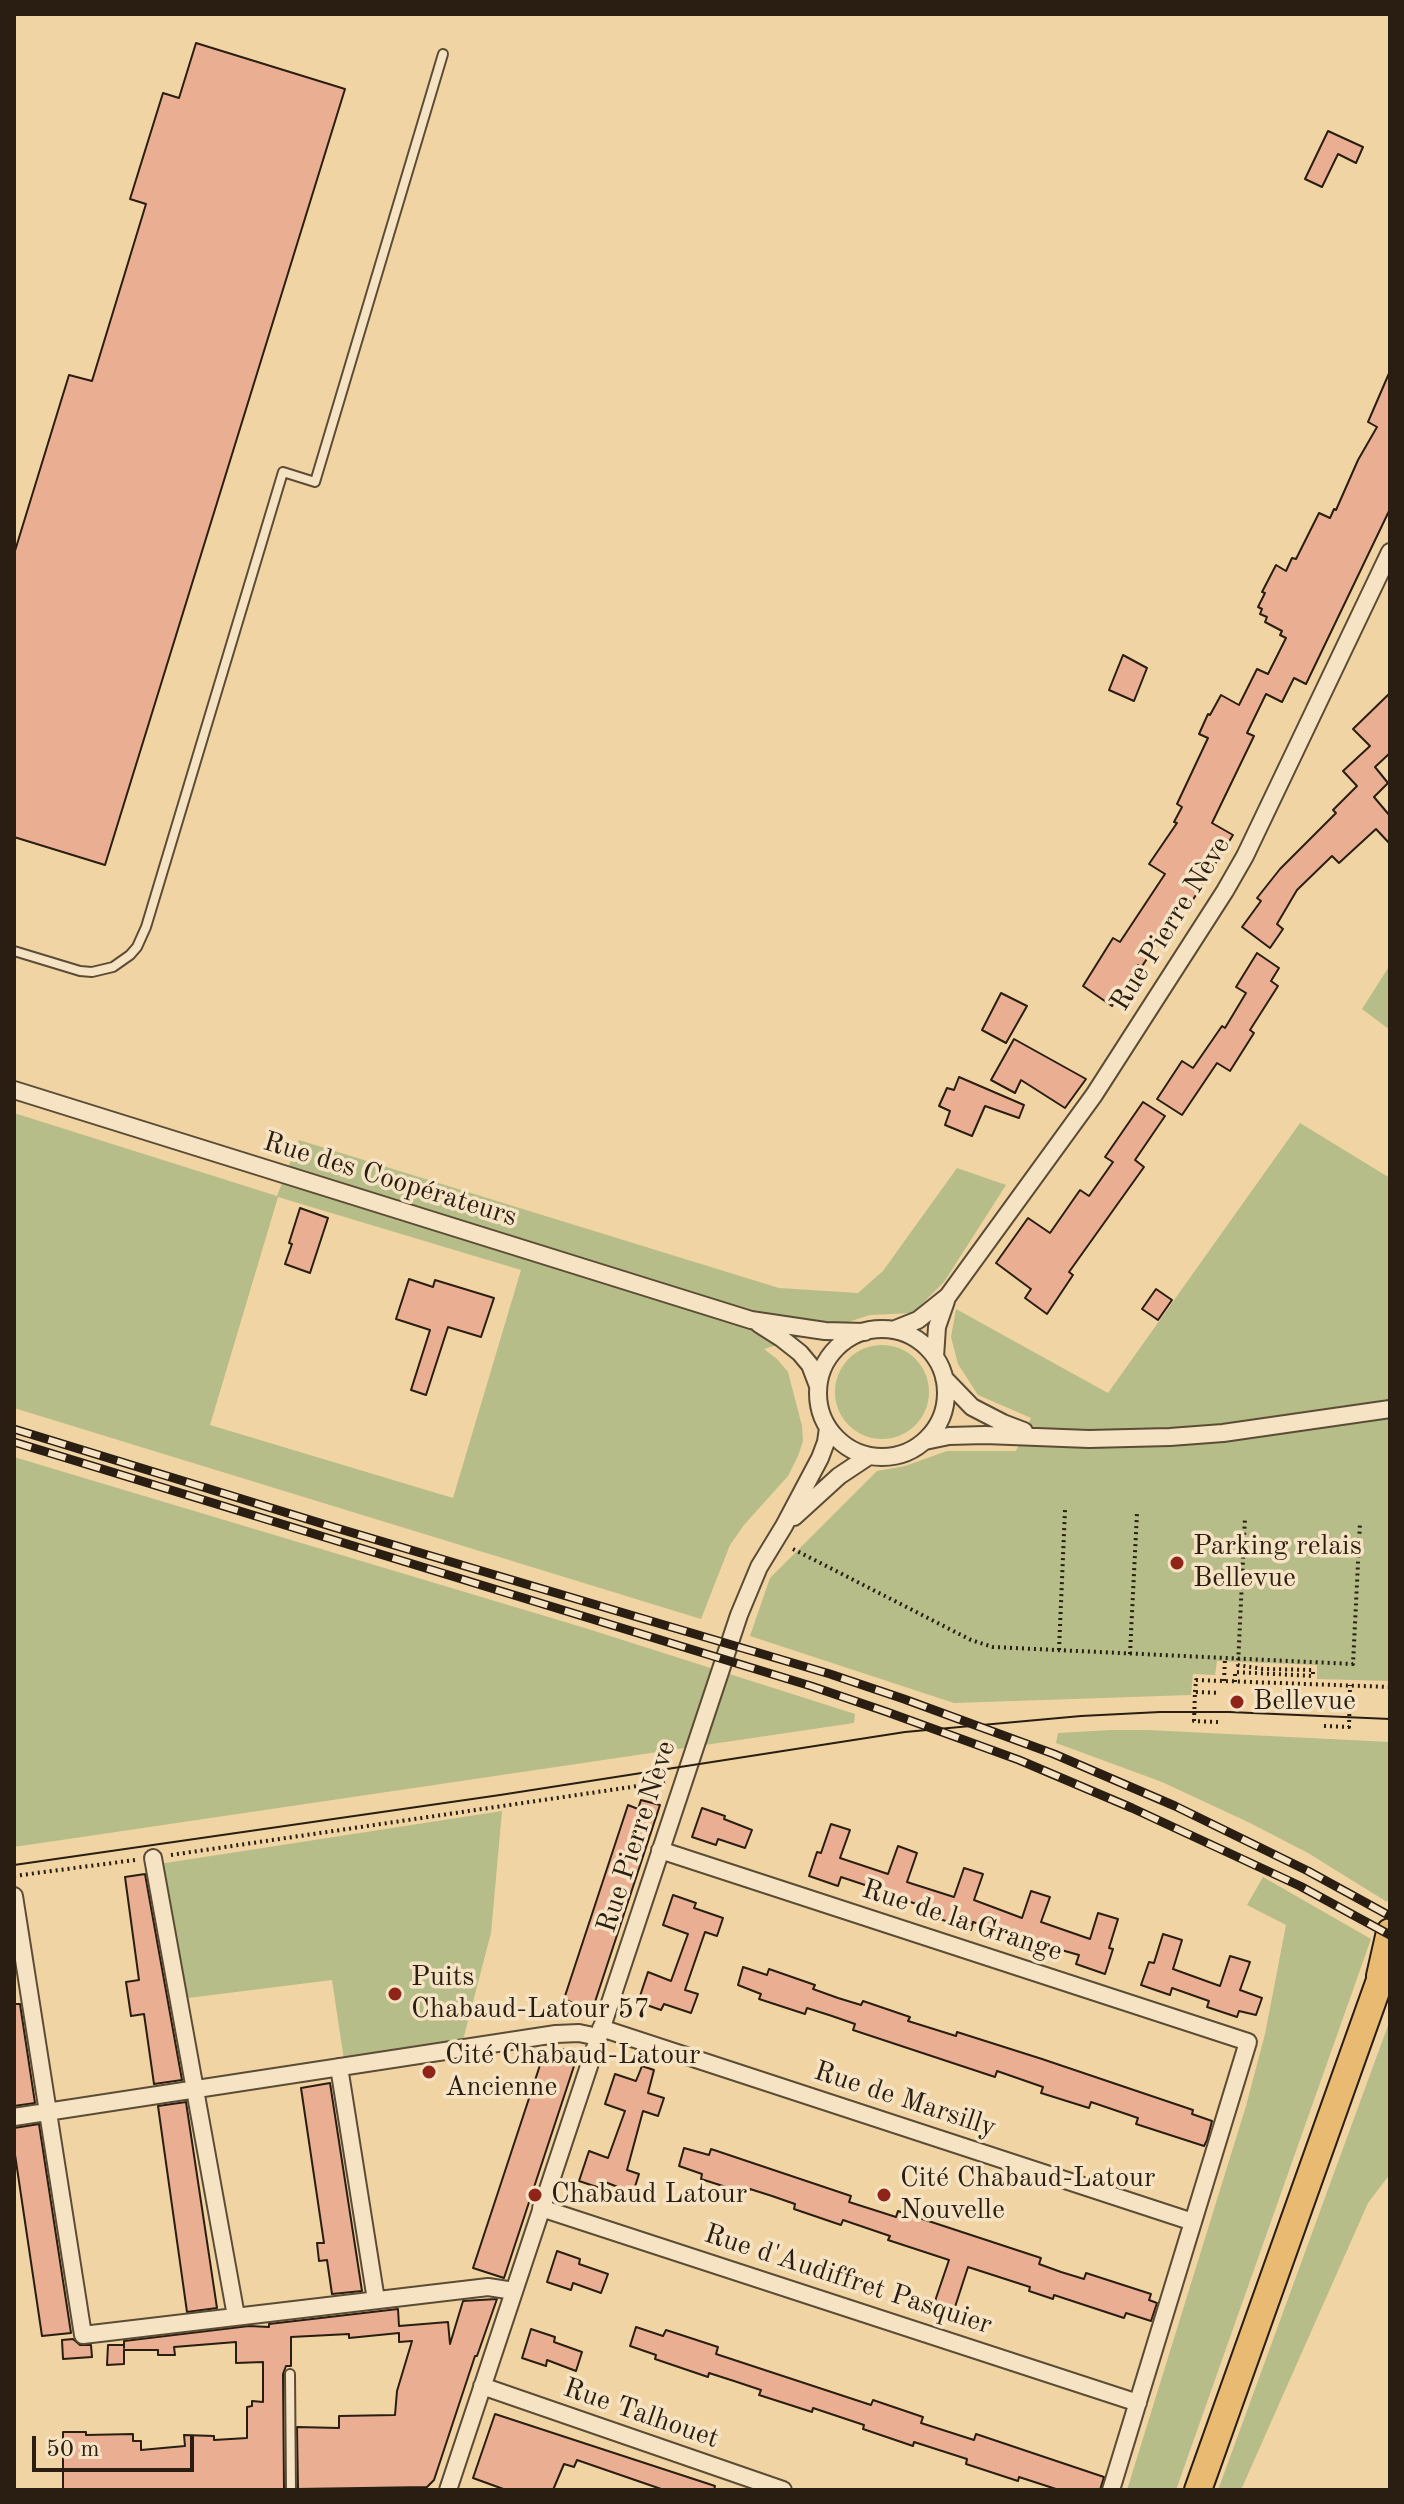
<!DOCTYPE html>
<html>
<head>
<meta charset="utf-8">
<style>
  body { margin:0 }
  #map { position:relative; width:1404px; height:2504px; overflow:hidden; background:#f1d4a4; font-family:"Old Standard TT",serif }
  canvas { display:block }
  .frame { position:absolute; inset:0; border:16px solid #291e11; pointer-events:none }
  .scale { position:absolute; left:32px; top:2436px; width:162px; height:36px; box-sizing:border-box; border:4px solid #291e11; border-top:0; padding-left:10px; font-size:24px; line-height:28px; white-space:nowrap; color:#291e11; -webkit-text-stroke:6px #f6e3c4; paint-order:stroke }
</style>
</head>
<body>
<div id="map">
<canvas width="1404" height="2504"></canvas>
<div class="frame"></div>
<div class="scale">50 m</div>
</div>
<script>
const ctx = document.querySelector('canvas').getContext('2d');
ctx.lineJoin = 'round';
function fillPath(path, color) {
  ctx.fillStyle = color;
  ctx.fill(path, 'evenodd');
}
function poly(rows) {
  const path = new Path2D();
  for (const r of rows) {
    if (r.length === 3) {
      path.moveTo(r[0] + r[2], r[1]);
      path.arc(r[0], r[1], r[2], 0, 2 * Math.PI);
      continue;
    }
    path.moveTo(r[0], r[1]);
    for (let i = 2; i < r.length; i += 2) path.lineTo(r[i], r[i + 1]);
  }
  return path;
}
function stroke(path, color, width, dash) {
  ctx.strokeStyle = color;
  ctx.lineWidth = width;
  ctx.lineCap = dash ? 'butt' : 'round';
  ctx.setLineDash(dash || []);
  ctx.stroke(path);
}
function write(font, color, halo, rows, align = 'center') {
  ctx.font = font + ' "Old Standard TT",serif';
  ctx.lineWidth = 7;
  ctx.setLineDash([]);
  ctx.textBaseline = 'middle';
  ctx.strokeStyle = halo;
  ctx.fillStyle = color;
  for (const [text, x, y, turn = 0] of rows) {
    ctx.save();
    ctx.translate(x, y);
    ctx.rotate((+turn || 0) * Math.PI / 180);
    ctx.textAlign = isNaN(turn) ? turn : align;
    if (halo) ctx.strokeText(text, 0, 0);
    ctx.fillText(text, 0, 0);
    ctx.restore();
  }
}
fillPath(poly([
  [1390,965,1390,1030,1362,1009],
  [14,1113,277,1196,299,1140,779,1288,858,1293,883,1271,957,1168,1006,1185,944,1282,913,1313,870,1315,764,1349,777,1359,788,1372,802,1426,803,1441,798,1456,788,1476,744,1525,730,1545,701,1619,14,1408],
  [278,1197,521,1270,453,1498,210,1425],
  [1300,1123,1390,1178,1390,1681,1317,1679,1317,1665,1217,1661,1215,1675,1193,1674,1191,1695,954,1703,750,1636,770,1578,877,1471,905,1466,947,1451,1016,1451,1031,1418,978,1395,958,1364,951,1337,956,1309,1108,1393],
  [882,1392,47],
  [14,1457,585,1628,855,1714,854,1723,14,1847],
  [1111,1730,1148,1730,1390,1742,1390,1893,1387,1902,1308,1853,1250,1823,1162,1782,1056,1743,1058,1733],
  [502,1811,491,1933,463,2040,344,2060,332,1980,180,1999,159,1864],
  [1263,1877,1371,1939,1176,2490,1127,2490,1246,2106,1265,2034,1286,1925,1247,1905],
  [1390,2020,1390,2174,1368,2203,1241,2490,1218,2490]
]), '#b6bd88');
const building = poly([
  [196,43,345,89,105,865,14,837,14,554,69,375,92,381,146,204,130,199,163,93,179,98,196,43],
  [1328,131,1363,147,1356,163,1338,154,1322,187,1305,179,1328,131],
  [1390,371,1390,509,1306,684,1294,678,1282,702,1266,694,1247,733,1254,736,1212,823,1233,835,1186,911,1180,907,1141,968,1138,965,1112,1006,1083,986,1113,938,1120,942,1165,874,1149,864,1177,823,1174,822,1182,807,1177,804,1208,738,1199,734,1208,714,1210,715,1221,695,1239,705,1257,669,1268,674,1286,638,1280,635,1282,631,1265,622,1267,617,1260,614,1262,609,1258,607,1265,593,1262,592,1276,565,1286,571,1292,558,1296,559,1319,513,1330,518,1334,509,1336,510,1358,460,1377,427,1368,422,1390,371],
  [1123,655,1147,668,1134,701,1109,690,1123,655],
  [1390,693,1390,753,1375,767,1388,783,1374,797,1390,816,1390,844,1376,829,1339,863,1332,856,1297,890,1277,924,1283,929,1270,948,1242,927,1261,901,1257,898,1280,869,1336,813,1333,810,1357,786,1343,771,1370,746,1353,729,1390,693],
  [1257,953,1279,968,1271,981,1278,986,1250,1030,1254,1033,1230,1071,1217,1063,1182,1115,1157,1099,1182,1061,1193,1068,1222,1026,1225,1028,1246,993,1236,987,1257,953],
  [1001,993,1027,1006,1006,1043,982,1030,1001,993],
  [1014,1039,1086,1079,1065,1108,1021,1080,1015,1093,991,1080,1014,1039],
  [959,1077,1024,1105,1019,1118,985,1106,972,1136,945,1125,950,1111,939,1106,947,1088,954,1090,959,1077],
  [1143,1102,1165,1116,1135,1160,1144,1167,1069,1272,1073,1275,1047,1314,1025,1298,1031,1289,996,1263,1028,1218,1050,1233,1080,1190,1089,1196,1113,1162,1105,1157,1143,1102],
  [300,1208,328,1218,310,1273,285,1264,292,1244,289,1243,300,1208],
  [409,1279,433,1287,435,1280,494,1298,481,1337,448,1327,426,1395,411,1390,430,1330,396,1319,409,1279],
  [1156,1289,1172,1300,1158,1320,1142,1309,1156,1289],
  [641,1800,660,1805,590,2017,571,2011,573,2003,564,1999,628,1805,638,1809,641,1800],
  [702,1808,725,1816,724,1819,752,1830,745,1848,718,1839,716,1845,692,1837,702,1808],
  [831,1824,850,1830,840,1858,888,1874,898,1846,917,1853,907,1882,913,1884,954,1897,964,1868,983,1874,974,1900,1022,1918,1031,1891,1050,1897,1041,1922,1090,1939,1098,1913,1118,1919,1109,1948,1113,1949,1105,1974,1076,1964,1079,1955,1040,1944,1038,1952,1007,1942,1010,1934,973,1922,971,1930,940,1919,943,1912,907,1901,905,1908,874,1897,877,1889,841,1877,838,1886,809,1876,817,1852,821,1853,831,1824],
  [145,1874,182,2080,154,2084,144,2014,131,2016,126,1982,139,1980,125,1877,145,1874],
  [673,1895,696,1903,694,1908,723,1918,717,1936,705,1932,685,1990,698,1994,691,2013,664,2004,661,2010,638,2002,648,1972,671,1981,688,1934,663,1925,673,1895],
  [1163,1934,1182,1940,1173,1969,1220,1986,1230,1956,1250,1962,1240,1990,1262,1998,1256,2015,1239,2011,1237,2017,1207,2007,1209,2001,1172,1988,1170,1995,1141,1985,1149,1962,1154,1963,1163,1934],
  [743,1967,767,1975,769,1969,815,1985,813,1989,838,1998,861,2005,863,2001,910,2017,908,2021,956,2036,957,2032,1042,2059,1193,2110,1192,2114,1212,2121,1207,2140,1204,2146,1136,2124,1138,2118,1091,2102,1089,2108,1041,2093,1043,2087,997,2071,995,2077,853,2030,855,2024,832,2016,807,2008,805,2014,759,1999,761,1994,738,1985,743,1967],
  [14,2004,20,2004,35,2103,14,2106,14,2004],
  [558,2048,578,2054,504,2278,473,2268,543,2056,554,2060,558,2048],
  [642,2066,654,2070,648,2093,664,2098,658,2116,643,2111,627,2170,639,2174,633,2193,605,2182,603,2189,579,2181,589,2151,608,2158,625,2111,605,2104,615,2074,636,2081,642,2066],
  [330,2083,362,2291,332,2294,327,2260,319,2261,317,2243,324,2243,301,2088,330,2083],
  [186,2102,217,2308,187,2312,158,2106,186,2102],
  [39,2124,71,2333,42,2336,14,2148,14,2128,39,2124],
  [684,2148,709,2155,711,2149,851,2196,849,2202,871,2209,896,2217,898,2211,1041,2258,1039,2264,1061,2272,1084,2279,1086,2273,1151,2294,1149,2300,1157,2303,1151,2321,1126,2313,1124,2318,1054,2295,1053,2299,1029,2291,1030,2287,968,2267,954,2310,934,2304,949,2260,888,2240,890,2236,843,2220,841,2225,794,2209,795,2204,772,2196,750,2189,748,2194,701,2179,702,2174,679,2166,684,2148],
  [557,2251,580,2259,579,2264,608,2274,601,2293,573,2283,571,2290,547,2282,557,2251],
  [497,2299,477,2356,475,2356,434,2480,427,2487,298,2489,297,2427,339,2428,339,2416,395,2415,397,2391,412,2341,399,2342,399,2333,349,2338,349,2334,291,2337,291,2366,286,2366,283,2374,284,2489,63,2490,63,2432,86,2432,86,2435,133,2434,133,2441,141,2441,141,2450,185,2446,184,2435,214,2436,214,2440,247,2438,247,2407,252,2406,252,2401,263,2402,263,2362,236,2363,236,2342,174,2347,175,2355,158,2355,158,2350,124,2350,124,2364,107,2365,108,2345,124,2345,124,2348,124,2341,249,2326,269,2327,269,2324,398,2309,399,2326,448,2322,450,2344,463,2301,497,2299],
  [636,2327,663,2336,666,2330,718,2347,716,2354,871,2405,873,2400,923,2417,921,2423,974,2440,976,2434,1104,2477,1100,2490,1059,2490,1019,2477,1018,2481,966,2464,967,2459,914,2442,913,2446,863,2429,864,2425,813,2408,812,2412,759,2395,761,2390,734,2381,709,2373,708,2377,655,2359,656,2355,630,2346,636,2327],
  [531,2329,555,2337,554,2342,582,2352,576,2371,547,2360,546,2366,522,2358,531,2329],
  [73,2339,80,2345,91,2345,92,2357,63,2359,62,2340,73,2339],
  [495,2414,715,2486,714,2490,664,2490,577,2460,574,2467,564,2464,553,2490,506,2490,473,2478,495,2414]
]);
fillPath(building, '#eaae93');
stroke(building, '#291e11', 2);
const service = poly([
  [14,951,80,971,92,972,113,967,130,955,137,947,146,927,283,472,315,482,443,54],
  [290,2374,291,2490]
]);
const minor = poly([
  [14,1090,751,1320,825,1331,865,1332],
  [759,1324,781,1338,800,1353,810,1365,818,1386],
  [882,1393,64],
  [893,1330,918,1320,948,1296,1094,1095,1225,891,1245,856,1390,552],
  [935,1357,937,1327,946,1301],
  [944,1378,972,1407,1003,1423,1024,1431],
  [925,1441,949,1436,985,1435,1089,1439,1170,1437,1223,1433,1390,1409],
  [794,1517,839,1476,869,1456],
  [660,1850,1248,2042,1111,2490],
  [153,1858,236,2316],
  [14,1896,83,2335,488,2287,514,2291],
  [601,2028,1193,2222],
  [339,2067,376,2300],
  [14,2117,556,2034,579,2033,598,2037],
  [541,2208,1138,2403],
  [482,2386,783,2490],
  [448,2490,739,1615,759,1567,784,1526,820,1458,826,1442,828,1428]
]);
const primary = poly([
  [1380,1976,1390,1932],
  [1198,2490,1380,1980,1390,1962]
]);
stroke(service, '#5b4c36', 12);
stroke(minor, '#5b4c36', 20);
stroke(primary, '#291e11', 30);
stroke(poly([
  [793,1549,971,1640,993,1647,1353,1664,1360,1523],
  [1059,1650,1065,1510],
  [1130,1654,1137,1513],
  [1224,1681,1225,1658],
  [1235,1682,1235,1672,1313,1676,1313,1670,1263,1669,1238,1665,1245,1517],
  [1195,1692,1196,1680,1390,1687],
  [1326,1697,1349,1697],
  [1218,1722,1194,1721,1195,1692,1219,1693],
  [1324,1726,1349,1727,1350,1685],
  [171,1855,665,1782],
  [14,1876,135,1860]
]), '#291e11', 4, [2, 4]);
stroke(service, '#f6e3c4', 8);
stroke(minor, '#f6e3c4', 16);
stroke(primary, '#e8ba72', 26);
stroke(poly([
  [14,1865,500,1795,905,1732,1081,1716,1160,1712,1229,1712,1390,1719]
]), '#291e11', 2);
const rail = poly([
  [14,1429,333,1527,830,1674,904,1699,1054,1754,1175,1806,1308,1871,1390,1916],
  [14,1442,811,1686,887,1712,1019,1760,1132,1808,1300,1886,1390,1935]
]);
stroke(rail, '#291e11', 9);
stroke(rail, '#f6e3c4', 6, [18]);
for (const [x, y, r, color] of [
  [1177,1563,8,"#8f2418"],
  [1237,1702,8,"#8f2418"],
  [395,1994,8,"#8f2418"],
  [429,2072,8,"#8f2418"],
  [535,2195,8,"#8f2418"],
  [884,2195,8,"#8f2418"]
]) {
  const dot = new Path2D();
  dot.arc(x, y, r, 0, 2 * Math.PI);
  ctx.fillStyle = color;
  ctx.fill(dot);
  stroke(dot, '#f6e3c4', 3);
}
write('28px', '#291e11', '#f6e3c4', [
  ["Rue Pierre Nève",1171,924,-58],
  ["Rue des Coopérateurs",390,1180,17],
  ["Rue Pierre Nève",637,1837,-72],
  ["Rue de la Grange",962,1921,18],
  ["Rue de Marsilly",905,2100,18],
  ["Rue d'Audiffret Pasquier",848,2280,18],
  ["Rue Talhouet",641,2414,19]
]);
write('28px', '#291e11', '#f6e3c4', [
  ["Parking relais",1193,1547],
  ["Bellevue",1193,1579],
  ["Bellevue",1253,1702],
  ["Puits",411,1978],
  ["Chabaud-Latour 57",411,2010],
  ["Cité Chabaud-Latour",445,2056],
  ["Ancienne",445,2088],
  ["Cité Chabaud-Latour",900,2179],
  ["Nouvelle",900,2211],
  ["Chabaud Latour",551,2195]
], 'left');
</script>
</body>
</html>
